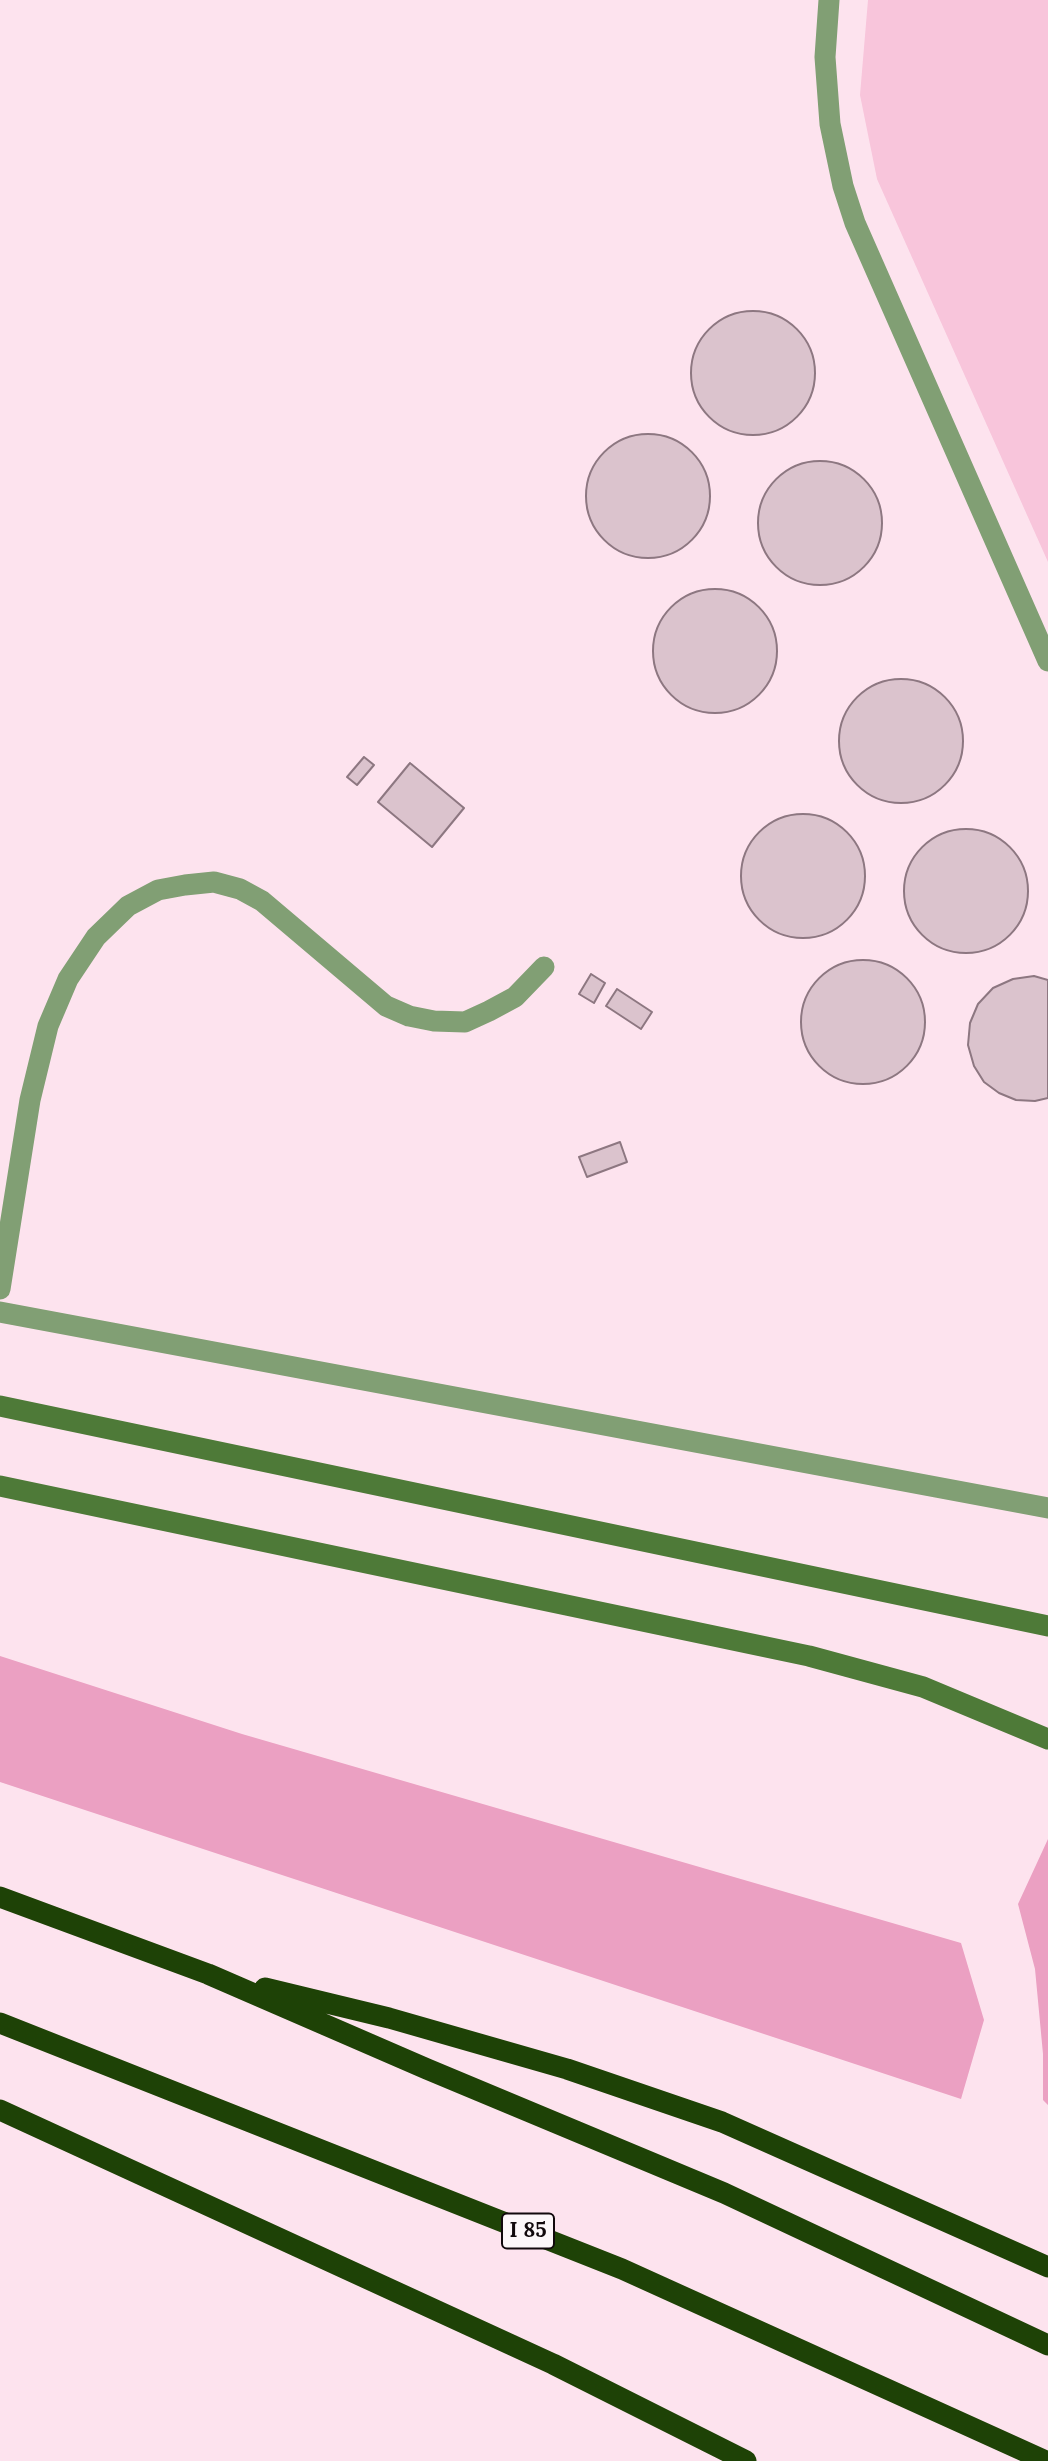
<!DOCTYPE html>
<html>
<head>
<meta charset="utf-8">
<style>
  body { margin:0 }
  canvas { display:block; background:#fde3ee }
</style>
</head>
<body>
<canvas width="1048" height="2461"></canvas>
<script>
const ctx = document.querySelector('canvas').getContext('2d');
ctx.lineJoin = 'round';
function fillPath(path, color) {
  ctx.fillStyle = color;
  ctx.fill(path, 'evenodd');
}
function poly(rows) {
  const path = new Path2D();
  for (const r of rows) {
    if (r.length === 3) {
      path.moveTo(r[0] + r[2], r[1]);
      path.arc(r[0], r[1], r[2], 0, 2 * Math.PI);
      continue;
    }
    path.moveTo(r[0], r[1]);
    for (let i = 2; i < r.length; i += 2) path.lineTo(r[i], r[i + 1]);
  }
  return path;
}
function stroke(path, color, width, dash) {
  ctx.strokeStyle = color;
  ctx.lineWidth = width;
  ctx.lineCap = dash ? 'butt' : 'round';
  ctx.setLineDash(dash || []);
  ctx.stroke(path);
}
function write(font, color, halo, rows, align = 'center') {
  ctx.font = font + ' Lora,serif';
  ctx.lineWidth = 7;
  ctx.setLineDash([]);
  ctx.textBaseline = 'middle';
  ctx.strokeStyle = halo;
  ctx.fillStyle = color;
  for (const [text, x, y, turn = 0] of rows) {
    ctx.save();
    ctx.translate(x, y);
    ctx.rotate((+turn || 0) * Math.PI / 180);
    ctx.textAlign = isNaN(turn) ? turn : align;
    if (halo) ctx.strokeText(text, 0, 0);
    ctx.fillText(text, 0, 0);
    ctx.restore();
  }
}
fillPath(poly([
  [868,0,1048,0,1048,562,877,179,860,95]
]), '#f8c5db');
fillPath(poly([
  [0,1656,242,1734,961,1943,984,2020,961,2099,0,1782],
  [1048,1839,1048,2105,1043,2100,1043,2054,1035,1969,1018,1904]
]), '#eba0c2');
const building = poly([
  [753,373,62],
  [648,496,62],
  [820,523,62],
  [715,651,62],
  [901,741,62],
  [364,757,374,765,357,785,347,777,364,757],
  [410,763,464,808,432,847,378,802,410,763],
  [803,876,62],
  [966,891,62],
  [863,1022,62],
  [591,974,605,983,594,1003,579,994,591,974],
  [1034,976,1048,980,1048,1098,1035,1101,1016,1100,999,1093,984,1082,974,1066,968,1045,970,1023,978,1004,993,988,1013,979,1034,976],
  [617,989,652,1012,641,1029,606,1006,617,989],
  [620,1142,627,1162,587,1177,579,1157,620,1142]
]);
fillPath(building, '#dbc3cd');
stroke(building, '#8d7781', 2);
stroke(poly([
  [829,0,825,57,830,124,843,186,855,223,1048,661],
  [0,1289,30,1100,48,1026,68,979,96,937,128,906,158,890,185,885,214,882,240,889,262,901,386,1006,409,1016,434,1021,465,1022,489,1011,515,997,544,967],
  [0,1312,1048,1508]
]), '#819f74', 21);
stroke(poly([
  [0,1406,1048,1626],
  [0,1486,809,1656,923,1687,1048,1739]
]), '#4e7a38', 21);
stroke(poly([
  [0,1897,208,1974,427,2069,724,2193,1048,2345],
  [265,1988,389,2018,567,2069,722,2122,1048,2267],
  [0,2023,622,2269,1046,2461],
  [0,2110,553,2364,746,2461]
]), '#1e4206', 21);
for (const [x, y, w] of [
  [528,2231,52]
]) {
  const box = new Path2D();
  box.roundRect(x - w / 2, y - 17.5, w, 35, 5);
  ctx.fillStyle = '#fcf7f9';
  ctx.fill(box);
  stroke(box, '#11090c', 2);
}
write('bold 21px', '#11090c', null, [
  ["I 85",528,2231]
]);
</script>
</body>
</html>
